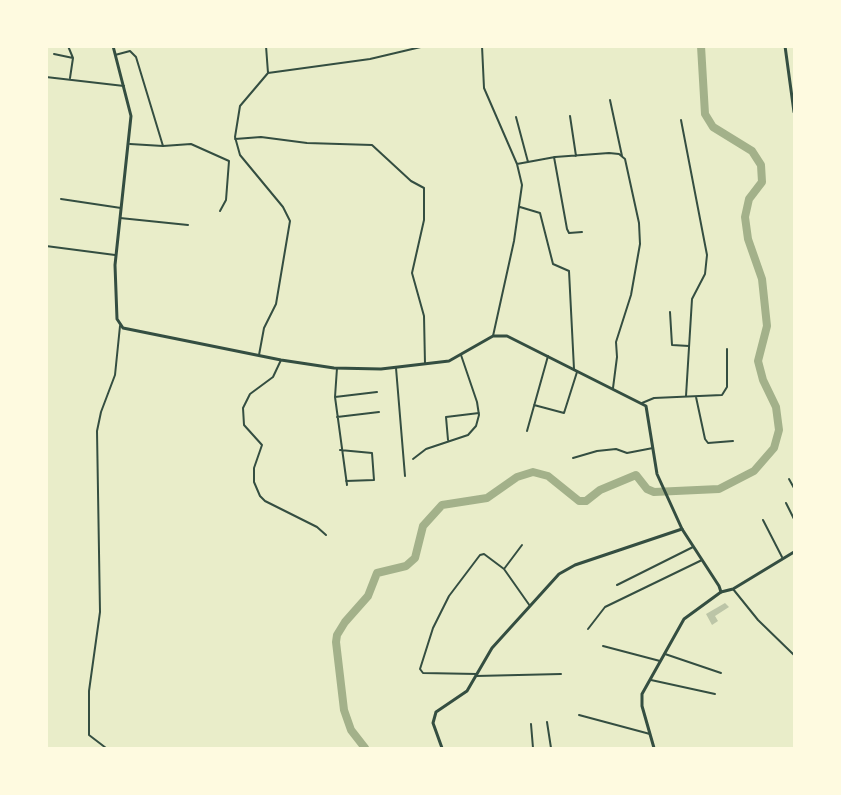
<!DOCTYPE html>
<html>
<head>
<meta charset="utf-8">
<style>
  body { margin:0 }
  #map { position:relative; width:841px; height:795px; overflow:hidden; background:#e9edc9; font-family:"DM Sans",sans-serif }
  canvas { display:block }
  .frame { position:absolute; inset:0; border:48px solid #fefae0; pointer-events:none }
</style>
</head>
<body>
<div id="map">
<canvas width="841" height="795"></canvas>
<div class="frame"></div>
</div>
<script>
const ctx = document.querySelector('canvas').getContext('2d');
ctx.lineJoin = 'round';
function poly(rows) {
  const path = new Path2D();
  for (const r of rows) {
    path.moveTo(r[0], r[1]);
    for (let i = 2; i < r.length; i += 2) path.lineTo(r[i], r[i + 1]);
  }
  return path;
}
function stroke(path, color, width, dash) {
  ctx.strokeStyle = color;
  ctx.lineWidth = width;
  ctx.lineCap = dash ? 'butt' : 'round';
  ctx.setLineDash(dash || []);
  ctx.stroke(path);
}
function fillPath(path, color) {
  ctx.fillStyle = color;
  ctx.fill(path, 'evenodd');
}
stroke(poly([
  [365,748,351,730,344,710,336,642,337,635,345,622,368,596,377,573,406,566,415,558,423,526,442,505,487,498,517,477,533,472,548,476,579,501,586,501,600,490,636,475,647,489,654,492,719,489,754,471,774,448,779,430,776,407,763,380,758,361,767,326,762,279,748,239,745,217,749,199,762,182,761,165,752,151,713,127,705,114,701,46]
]), '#a3b18a', 8);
fillPath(poly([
  [725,603,729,607,715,616,718,621,712,625,706,614]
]), '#bcc5a7');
stroke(poly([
  [68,46,73,58,70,78],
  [482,46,484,88,517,164,522,185,514,241,493,336],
  [54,54,73,58],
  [115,55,130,51,136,57,163,146],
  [268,73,370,59,425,46],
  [46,77,124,86],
  [610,100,622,156],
  [570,116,576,156],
  [516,117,528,162],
  [681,120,707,255,705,274,692,299,686,396],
  [235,139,261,137,307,143,372,145,411,181,424,188,424,220,412,273,424,316,425,364],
  [130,144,163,146,191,144,229,161,226,200,220,211],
  [554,157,567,229,569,233,582,232],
  [517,164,555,157,609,153,619,154,625,159,639,223,640,244,631,295,616,342,617,357,613,388],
  [61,199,121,208],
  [520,207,540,213,553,264,569,271,574,369],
  [120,218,188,225],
  [46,246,115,255],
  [670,312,672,345,689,346],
  [259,355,264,328,276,304,290,221,283,207,240,155,235,137,240,106,268,73,266,46],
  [281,360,273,377,250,394,243,408,244,425,262,445,254,468,254,482,260,496,265,501,317,527,326,535],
  [337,368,335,397,347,485],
  [396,368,405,476],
  [794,372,794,387],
  [335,397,377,392],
  [696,397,705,439,708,443,733,441],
  [642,403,654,398,722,395,727,387,727,349],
  [534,405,564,413,577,372],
  [337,417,379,412],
  [527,431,548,356],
  [448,440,446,417,479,413],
  [340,450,372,453,374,480,346,481],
  [573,458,597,451,616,449,627,453,653,448],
  [413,459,426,449,468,435,476,426,479,415,477,402,461,355],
  [789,479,794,488],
  [786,503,794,519],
  [763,520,782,557],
  [504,569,522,545],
  [617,585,693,547],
  [733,589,758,620,794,655],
  [588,629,605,607,702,560],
  [603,646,660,661],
  [665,654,721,673],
  [477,674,423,673,420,669,433,628,449,596,480,555,484,554,504,569,530,606],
  [476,676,561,674],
  [651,680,715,694],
  [579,715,650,734],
  [547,722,551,748],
  [531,724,533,748],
  [106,748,89,735,89,691,100,612,97,431,101,412,115,375,120,326]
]), '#344e41', 2);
stroke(poly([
  [785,46,794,112],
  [721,592,733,589,794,552],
  [442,748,433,723,436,712,467,691,492,648,559,574,575,565,682,529]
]), '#344e41', 3);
stroke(poly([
  [113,46,131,116,115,265,117,319,123,328,281,360,334,368,381,369,449,361,493,336,507,336,646,406,657,474,682,529,719,586,721,592,684,619,642,694,642,706,654,748]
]), '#344e41', 3);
</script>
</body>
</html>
